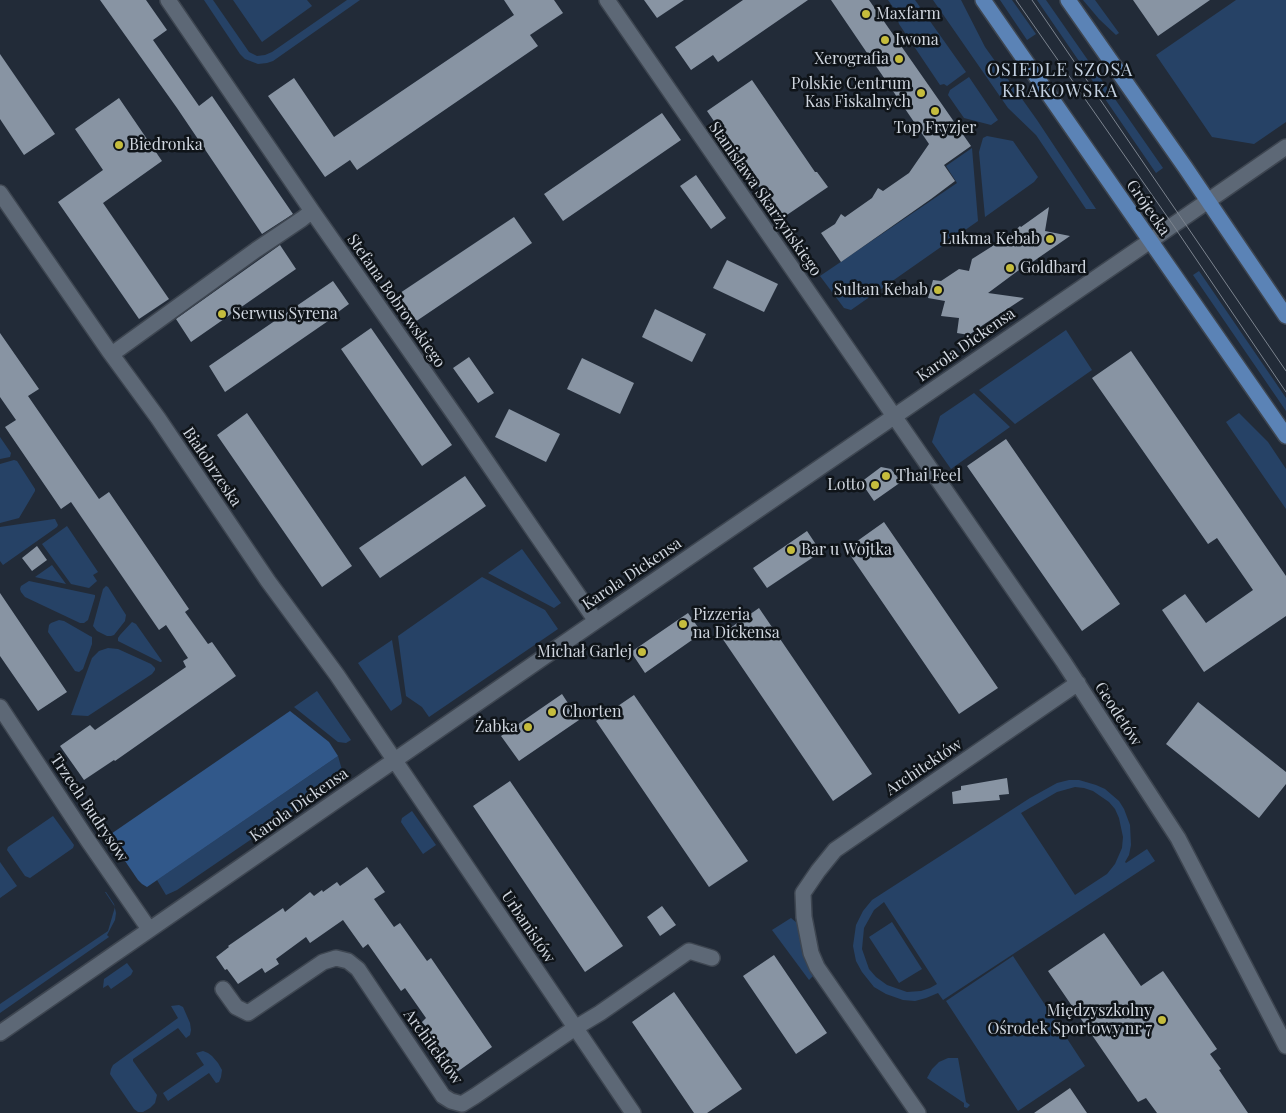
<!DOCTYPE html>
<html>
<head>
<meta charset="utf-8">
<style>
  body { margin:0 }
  canvas { display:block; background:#222b38 }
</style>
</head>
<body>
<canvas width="1286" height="1113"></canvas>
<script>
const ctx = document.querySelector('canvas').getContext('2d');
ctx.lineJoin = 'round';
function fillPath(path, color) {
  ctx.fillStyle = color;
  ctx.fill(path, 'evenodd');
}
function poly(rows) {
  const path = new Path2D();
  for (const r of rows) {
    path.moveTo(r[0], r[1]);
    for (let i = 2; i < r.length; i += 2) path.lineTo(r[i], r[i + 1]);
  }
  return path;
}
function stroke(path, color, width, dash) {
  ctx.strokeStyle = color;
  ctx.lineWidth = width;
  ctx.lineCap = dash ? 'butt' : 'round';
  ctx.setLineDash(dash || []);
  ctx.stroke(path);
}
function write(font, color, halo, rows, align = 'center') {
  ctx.font = font + ' "Playfair Display",serif';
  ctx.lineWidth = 5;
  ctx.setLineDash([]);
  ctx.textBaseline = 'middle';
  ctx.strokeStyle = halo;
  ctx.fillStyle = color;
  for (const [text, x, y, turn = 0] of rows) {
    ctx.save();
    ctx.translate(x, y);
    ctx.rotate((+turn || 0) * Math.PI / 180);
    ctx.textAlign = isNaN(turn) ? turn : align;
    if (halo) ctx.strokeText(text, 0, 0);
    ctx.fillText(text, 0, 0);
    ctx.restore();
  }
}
fillPath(poly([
  [204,0,213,0,249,52,257,56,265,55,272,52,347,0,360,0,273,61,267,63,258,64,245,59,240,54],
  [233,0,307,0,312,6,262,42],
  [888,0,915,0,966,72,947,86,944,84,940,85,899,24,895,10],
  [933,0,961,0,985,47,1037,120,1096,209,1086,209,1036,135,1008,108],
  [1000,0,1012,0,1036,34,1027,40],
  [1037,0,1046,0,1163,168,1156,173],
  [1083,0,1095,0,1119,33,1116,35,1099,19],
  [1236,0,1286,0,1286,122,1254,144,1212,137,1156,55],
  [969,77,998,120,991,125,964,118,948,95,950,90],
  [987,136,1013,141,1038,177,1034,182,985,217,979,152,983,138],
  [972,148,978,221,851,310,844,308,820,276,957,183,946,166],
  [1199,271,1286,398,1286,411,1193,275],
  [1066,330,1092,370,1015,424,979,390],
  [974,393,1010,427,951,469,932,442,940,416],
  [1239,413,1268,442,1286,469,1286,509,1226,422],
  [0,437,11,453,10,457,0,459],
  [14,460,17,461,35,489,35,491,19,518,0,523,0,464],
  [54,519,55,519,58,525,57,527,3,565,0,561,0,527],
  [67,526,98,572,93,575,97,581,89,588,71,584,42,544],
  [522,549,561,603,554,608,488,573],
  [52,565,66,584,35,577],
  [482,577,545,610,558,629,429,717,422,707,406,696,398,636],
  [29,581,95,595,95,597,88,620,84,623,80,623,25,597,21,592,20,589,21,586],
  [106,586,108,587,126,615,125,621,114,635,111,636,107,636,97,631,93,626,103,589],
  [59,620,64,621,90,636,92,637,92,644,83,669,79,672,75,671,48,632,49,625,51,623],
  [132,622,136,624,162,661,161,662,160,662,118,641,118,638,120,635],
  [392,640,402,701,401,704,391,711,358,663],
  [108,648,118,649,151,664,155,668,155,670,152,674,88,716,71,715,92,658,99,651],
  [317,691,351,740,346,743,338,742,294,707],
  [338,756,344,777,339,781,338,780,177,890,166,895,157,880],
  [1069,780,1079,780,1096,785,1105,789,1119,801,1124,809,1130,825,1131,845,1129,855,1125,862,1126,863,1147,849,1155,861,943,1000,938,993,926,998,915,1001,903,1000,886,994,874,987,862,972,856,961,853,946,856,925,863,911,872,900,1030,798,1057,783],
  [1075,787,1084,788,1093,791,1109,802,1115,809,1119,818,1123,837,1122,848,1115,864,1107,874,1075,895,1021,813,1057,792],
  [884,902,937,984,930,988,921,991,907,992,887,985,876,977,869,969,862,949,864,928,874,910],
  [412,811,436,845,423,854,401,822,402,818],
  [53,816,74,845,73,848,30,878,25,876,7,850,8,847],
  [0,862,17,886,0,898],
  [105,892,106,892,114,904,116,913,115,920,107,935,109,937,0,1013,0,1004,108,931,115,907],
  [791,918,797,923,801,929,814,975,809,980,772,930],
  [892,922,922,969,899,983,869,937],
  [1013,956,1085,1066,1018,1111,946,1001],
  [127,963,133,971,131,975,111,989,108,985,103,988,104,979],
  [179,1005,183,1007,190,1023,191,1030,190,1035,186,1038,178,1028,133,1059,133,1061,157,1095,155,1103,150,1108,143,1112,138,1112,134,1109,110,1074,111,1069,113,1065,178,1018,171,1006],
  [203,1051,208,1053,212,1056,218,1063,222,1070,221,1077,219,1082,216,1083,209,1073,168,1101,163,1093,204,1065,196,1053],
  [948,1058,958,1058,966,1102,970,1105,967,1108,964,1107,964,1103,927,1078,932,1069,939,1062]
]), '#264266');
fillPath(poly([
  [290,711,329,742,338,756,147,887,142,884,138,880,108,836]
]), '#31588a');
fillPath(poly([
  [100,0,146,0,167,30,153,40,199,106,212,96,293,214,262,234,177,108],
  [504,0,554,0,563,13,530,35,538,46,357,170,350,160,325,177,268,96,294,78,334,137,514,15],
  [644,0,684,0,657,18],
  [743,0,808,0,718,62,713,55,691,70,675,47],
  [831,0,869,0,971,146,944,165,955,181,931,199,841,262,821,233,835,224,841,214,845,217,872,198,878,188,883,191,909,173,929,144],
  [1133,0,1210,0,1158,36],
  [0,54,55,134,24,155,0,119],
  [752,80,815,172,817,172,828,187,781,219,707,111],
  [119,98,162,161,103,203,169,299,139,319,58,202,103,170,75,129],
  [662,113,681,140,563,221,544,194],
  [696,175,726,218,711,229,680,186],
  [1049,207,1045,231,1070,236,1031,263,1021,262,1019,270,988,293,1024,298,983,325,969,335,957,333,959,318,941,316,945,301,928,298,933,280,941,281,959,269,969,271,972,259,1010,235,1020,226,1021,227],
  [514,217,532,243,415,322,397,295],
  [280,245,296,269,191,342,176,319],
  [727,260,778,284,764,312,713,288],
  [333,281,349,304,330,318,331,319,225,392,209,366],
  [655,309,706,334,692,362,642,337],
  [371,328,452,445,422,466,341,349],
  [0,333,39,389,28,396,99,499,109,492,189,609,185,612,208,644,212,642,236,676,115,761,114,760,84,780,60,746,90,725,95,730,186,667,183,661,188,658,166,625,159,630,71,502,61,509,5,427,16,420,0,397],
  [1131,351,1286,576,1286,616,1204,672,1162,610,1185,594,1206,623,1253,590,1217,538,1208,544,1092,378],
  [469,357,494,393,478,403,453,368],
  [582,358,634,383,620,414,567,389],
  [509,409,560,434,546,462,495,437],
  [247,413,352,566,322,587,217,435],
  [1006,439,1120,604,1082,631,967,466],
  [881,467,891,469,901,482,874,501,861,482],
  [465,476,486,506,380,578,359,548],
  [884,522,998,688,959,714,846,549],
  [807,531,821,552,767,588,753,568],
  [37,546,47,560,32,571,22,558],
  [0,593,67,692,38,711,0,656],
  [759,608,872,774,833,801,720,635],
  [688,613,702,633,645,673,631,652],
  [562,694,579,720,519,761,501,736],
  [634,695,748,861,709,887,596,721],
  [1198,702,1286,772,1286,784,1259,818,1166,744],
  [1007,778,1009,794,999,795,1000,800,953,804,952,792,961,790,961,786],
  [510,781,623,946,585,972,473,806],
  [367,867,385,892,374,899,394,927,400,923,427,961,431,958,492,1047,457,1072,422,1022,426,1018,405,988,401,991,368,944,363,948,343,920,310,943,306,937,276,959,279,964,265,973,262,968,238,984,227,969,225,970,216,957,229,947,228,946,283,908,285,912,310,892,314,896,322,890,323,892,337,882,340,886],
  [662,906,676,925,660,936,647,917],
  [1104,933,1141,986,1163,971,1217,1049,1210,1054,1221,1069,1219,1070,1248,1113,1157,1113,1146,1098,1138,1102,1048,971],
  [774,955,827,1033,796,1054,743,976],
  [674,992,742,1089,707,1113,694,1113,632,1022],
  [1070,1088,1087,1113,1034,1113]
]), '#8894a3');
const minor = poly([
  [168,0,312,211,461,424,536,534,596,621],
  [607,0,1063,661,1178,838,1286,1046],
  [0,193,109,351,158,418,268,581,337,675,633,1113],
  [112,354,256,250,302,219,312,211],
  [0,707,89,842,149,929],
  [223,989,236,1007,248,1013,323,962,336,958,348,961,358,969,443,1096,451,1101,462,1104,475,1096,575,1028,600,1013,689,951,712,958],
  [0,1033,596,621,1150,241,1286,147],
  [918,1113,817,967,811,953,804,917,803,893,818,871,835,850,1078,683]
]);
const major = poly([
  [983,0,1286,436],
  [1068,0,1185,167,1286,316]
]);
stroke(minor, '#3e4651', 18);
stroke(major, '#3e4651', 18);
stroke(minor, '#5d6876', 15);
stroke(major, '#5b83b6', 15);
stroke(poly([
  [1016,0,1173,225,1286,392],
  [1032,0,1286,371]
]), '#7b838e', 1);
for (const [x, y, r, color] of [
  [866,14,5,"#c5bc3d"],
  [885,40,5,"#c5bc3d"],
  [899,59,5,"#c5bc3d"],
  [921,93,5,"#c5bc3d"],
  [935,111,5,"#c5bc3d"],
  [119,145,5,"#c5bc3d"],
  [1050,239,5,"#c5bc3d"],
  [1010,268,5,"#c5bc3d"],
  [938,290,5,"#c5bc3d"],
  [222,314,5,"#c5bc3d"],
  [886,476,5,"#c5bc3d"],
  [875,485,5,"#c5bc3d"],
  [791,550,5,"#c5bc3d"],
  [683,624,5,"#c5bc3d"],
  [642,652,5,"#c5bc3d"],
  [552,712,5,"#c5bc3d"],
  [528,727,5,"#c5bc3d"],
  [1162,1020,5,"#c5bc3d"]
]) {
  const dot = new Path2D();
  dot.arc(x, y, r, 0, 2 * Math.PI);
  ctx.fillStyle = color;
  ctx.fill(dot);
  stroke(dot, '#0f1419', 2);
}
write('16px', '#d0d6df', '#0f1419', [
  ["Maxfarm",876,14],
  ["Iwona",895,40],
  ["Xerografia",889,59,"right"],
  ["Polskie Centrum",911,84,"right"],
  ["Kas Fiskalnych",911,102,"right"],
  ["Top Fryzjer",935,128,"center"],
  ["Biedronka",129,145],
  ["Lukma Kebab",1040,239,"right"],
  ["Goldbard",1020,268],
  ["Sultan Kebab",928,290,"right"],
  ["Serwus Syrena",232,314],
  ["Thai Feel",896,476],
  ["Lotto",865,485,"right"],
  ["Bar u Wojtka",801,550],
  ["Pizzeria",693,615],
  ["na Dickensa",693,633],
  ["Michał Garlej",632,652,"right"],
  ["Chorten",562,712],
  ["Żabka",518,727,"right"],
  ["Międzyszkolny",1152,1011,"right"],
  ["Ośrodek Sportowy nr 7",1152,1029,"right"]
], 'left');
write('16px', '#d0d6df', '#0f1419', [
  ["Stanisława Skarżyńskiego",765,199,55],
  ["Grójecka",1148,208,55],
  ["Stefana Bobrowskiego",396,301,55],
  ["Karola Dickensa",966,345,-35],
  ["Białobrzeska",212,467,56],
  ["Karola Dickensa",632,574,-34],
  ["Geodetów",1118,714,57],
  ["Architektów",924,767,-34],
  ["Karola Dickensa",299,805,-35],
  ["Trzech Budrysów",89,808,56],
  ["Urbanistów",528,927,56],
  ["Architektów",433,1047,54]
]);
ctx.letterSpacing = '1px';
write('18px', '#c3d0e0', '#0f1419', [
  ["OSIEDLE SZOSA",1060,70],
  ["KRAKOWSKA",1060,91]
]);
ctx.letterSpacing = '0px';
</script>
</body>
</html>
